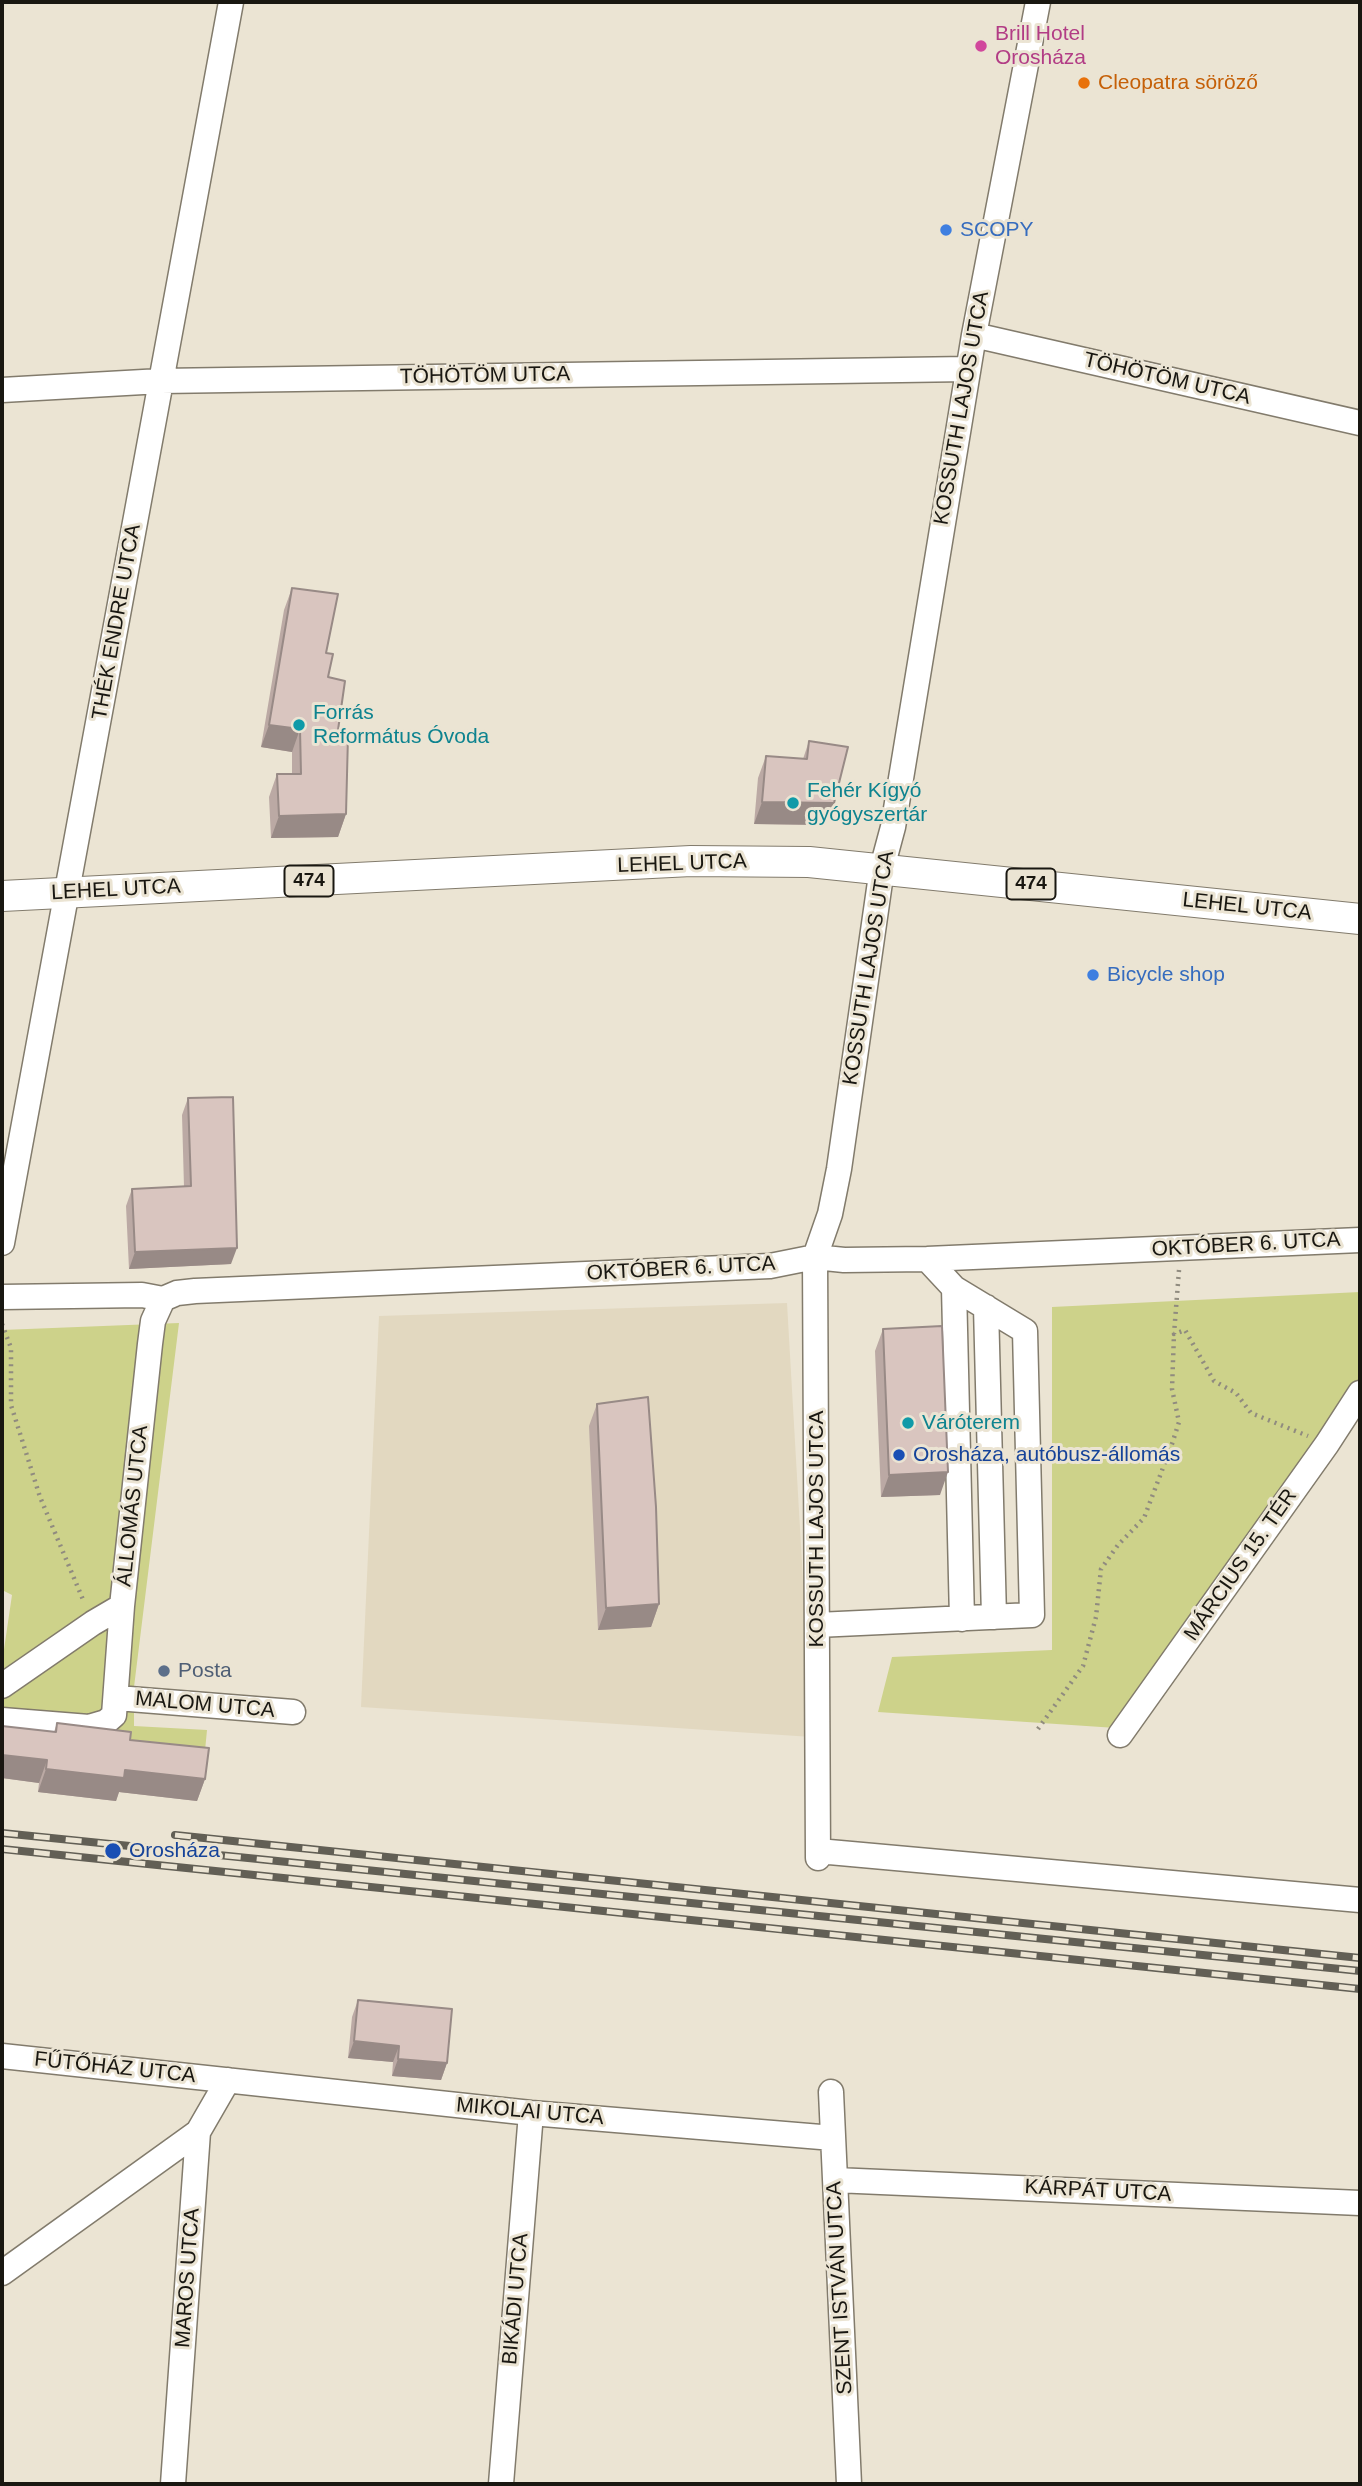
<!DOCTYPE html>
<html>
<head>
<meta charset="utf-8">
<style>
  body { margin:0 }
  #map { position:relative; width:1362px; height:2486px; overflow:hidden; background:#ebe4d3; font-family:Arial,sans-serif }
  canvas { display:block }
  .frame { position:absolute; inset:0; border:4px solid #191711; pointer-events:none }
</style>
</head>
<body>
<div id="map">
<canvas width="1362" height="2486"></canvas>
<div class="frame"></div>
</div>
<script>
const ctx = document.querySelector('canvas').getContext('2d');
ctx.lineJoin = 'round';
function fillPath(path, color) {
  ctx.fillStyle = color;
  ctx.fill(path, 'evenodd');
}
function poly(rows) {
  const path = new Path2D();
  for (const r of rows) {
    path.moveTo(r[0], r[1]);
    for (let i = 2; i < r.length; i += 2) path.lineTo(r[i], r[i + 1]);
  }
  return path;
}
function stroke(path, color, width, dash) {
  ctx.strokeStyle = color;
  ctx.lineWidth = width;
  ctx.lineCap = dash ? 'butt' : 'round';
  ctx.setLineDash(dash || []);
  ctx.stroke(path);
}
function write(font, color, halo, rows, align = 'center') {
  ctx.font = font + ' Arial,sans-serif';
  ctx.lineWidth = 6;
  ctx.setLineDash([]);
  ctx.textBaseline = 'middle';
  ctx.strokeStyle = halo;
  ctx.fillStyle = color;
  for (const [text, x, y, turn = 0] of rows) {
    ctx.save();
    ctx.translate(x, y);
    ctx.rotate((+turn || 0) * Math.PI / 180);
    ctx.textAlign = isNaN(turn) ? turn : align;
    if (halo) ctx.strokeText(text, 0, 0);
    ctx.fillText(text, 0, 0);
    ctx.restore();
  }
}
fillPath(poly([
  [787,1303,812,1737,361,1707,379,1316]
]), '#e2d8c0');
fillPath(poly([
  [1360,1292,1360,1389,1116,1728,878,1712,892,1657,1052,1650,1052,1307],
  [179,1323,134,1687,134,1726,207,1730,204,1761,2,1742,2,1663,12,1595,2,1590,2,1330]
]), '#cdd28a');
const minor = poly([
  [974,335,1360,423],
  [2,390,161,381,968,369],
  [2,1243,231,2],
  [954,1288,962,1619],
  [2,1297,142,1295,163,1299,177,1293,195,1291,770,1266,815,1257,844,1260,927,1259,1360,1240],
  [986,1307,994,1617],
  [817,1625,1032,1615,1025,1331,954,1288,927,1259],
  [2,1686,93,1623,122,1606],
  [117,1698,293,1712],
  [2,1720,89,1727,106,1722,114,1715,122,1606,150,1344,153,1321,163,1299],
  [1120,1735,1327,1444,1360,1393],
  [818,1851,1360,1900],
  [818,1858,815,1257,830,1214,839,1169,882,868,893,827,974,335,1038,2],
  [2,2056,531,2113,833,2138],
  [831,2092,849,2484],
  [835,2180,1360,2203],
  [2,2273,198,2132],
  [173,2484,198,2132,228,2080],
  [501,2484,531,2113]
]);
const major = poly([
  [2,896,691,861,809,862,1360,919]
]);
stroke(minor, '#827b6c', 27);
stroke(major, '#827b6c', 32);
stroke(poly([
  [1179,1270,1174,1334,1185,1330,1214,1381,1236,1393,1251,1413,1308,1436],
  [2,1324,11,1348,11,1405,40,1497,84,1602],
  [1038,1729,1083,1666,1096,1617,1101,1569,1118,1545,1144,1518,1172,1444,1179,1422,1172,1389,1174,1334]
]), '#908b7f', 4.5, [2, 5]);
stroke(minor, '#fff', 24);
stroke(major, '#fff', 30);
const rail = poly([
  [2,1833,1360,1971],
  [175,1835,1360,1958],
  [2,1849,1360,1989]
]);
stroke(rail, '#625f55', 8);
stroke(rail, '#ebe4d3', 5, [16]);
fillPath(poly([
  [292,588,326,653,328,677,337,737,346,814,338,837,271,838,269,797,277,774,292,774,292,752,261,747,284,610],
  [809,741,834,803,825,825,754,824,758,778,766,756,803,759],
  [188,1098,231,1264,129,1269,126,1206,132,1189,184,1187,182,1115],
  [883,1329,940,1495,881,1497,875,1351],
  [597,1404,659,1604,651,1627,598,1630,589,1426],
  [57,1723,130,1740,205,1779,197,1801,119,1792,116,1801,38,1792,39,1783,2,1778,2,1726,54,1732],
  [358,2000,447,2063,441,2080,392,2076,393,2062,348,2058,352,2017]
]), '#bba9a4');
fillPath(poly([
  [269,725,300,729,292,752,261,747],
  [762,802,834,803,825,825,754,824],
  [346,814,338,837,271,838,279,816],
  [237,1248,231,1264,129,1269,135,1252],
  [948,1472,940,1495,881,1497,889,1475],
  [659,1604,651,1627,598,1630,606,1608],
  [2,1755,47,1760,39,1783,2,1778],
  [46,1769,125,1770,205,1779,197,1801,119,1792,116,1801,38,1792],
  [354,2041,399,2046,393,2062,348,2058],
  [398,2059,447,2063,441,2080,392,2076]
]), '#988a86');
const building = poly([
  [292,588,338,594,326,653,333,654,328,677,345,681,337,737,348,736,346,814,279,816,277,774,301,774,300,729,269,725,292,588],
  [809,741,848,747,834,803,762,802,766,756,807,759,809,741],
  [233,1097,237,1248,135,1252,132,1189,191,1186,188,1098,233,1097],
  [942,1326,948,1472,889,1475,883,1329,942,1326],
  [648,1397,656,1507,659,1604,606,1608,597,1404,648,1397],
  [57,1723,131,1732,130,1740,209,1748,205,1779,125,1770,124,1778,46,1769,47,1760,2,1755,2,1726,56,1732,57,1723],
  [358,2000,452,2009,447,2063,398,2059,399,2046,354,2041,358,2000]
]);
fillPath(building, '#d9c5bf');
stroke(building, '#988a86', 2);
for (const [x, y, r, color] of [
  [981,46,7,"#d1479c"],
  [1084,83,7,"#e8710a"],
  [946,230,7,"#3f7fe0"],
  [299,725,7,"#0f9aa8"],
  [793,803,7,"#0f9aa8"],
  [1093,975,7,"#3f7fe0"],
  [908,1423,7,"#0f9aa8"],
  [899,1455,7,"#1a4fb4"],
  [164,1671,7,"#5c6f8a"],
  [113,1851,9,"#1a4fb4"]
]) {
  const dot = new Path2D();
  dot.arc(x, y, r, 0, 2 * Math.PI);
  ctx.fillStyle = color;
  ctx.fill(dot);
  stroke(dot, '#ebe4d3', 2.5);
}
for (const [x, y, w] of [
  [309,881,49],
  [1031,884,49]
]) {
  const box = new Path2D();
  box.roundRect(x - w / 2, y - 15.5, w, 31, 5);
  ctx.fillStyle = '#ebe4d3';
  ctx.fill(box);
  stroke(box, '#191711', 2);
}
write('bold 19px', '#191711', null, [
  ["474",309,881],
  ["474",1031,884]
]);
write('21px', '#b23c85', '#ebe4d3', [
  ["Brill Hotel",995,34],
  ["Orosháza",995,58]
], 'left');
write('21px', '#c56008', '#ebe4d3', [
  ["Cleopatra söröző",1098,83]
], 'left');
write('21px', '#366cbe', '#ebe4d3', [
  ["SCOPY",960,230],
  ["Bicycle shop",1107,975]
], 'left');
write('21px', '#191711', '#ebe4d3', [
  ["TÖHÖTÖM UTCA",485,376,-1],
  ["TÖHÖTÖM UTCA",1167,379,13],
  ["KOSSUTH LAJOS UTCA",962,408,-80],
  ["THÉK ENDRE UTCA",117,622,-80],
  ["LEHEL UTCA",682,864,-2],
  ["LEHEL UTCA",116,890,-3],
  ["LEHEL UTCA",1247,907,6],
  ["KOSSUTH LAJOS UTCA",869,968,-81],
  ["OKTÓBER 6. UTCA",1246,1245,-3],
  ["OKTÓBER 6. UTCA",681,1269,-3],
  ["ÁLLOMÁS UTCA",133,1506,-84],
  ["KOSSUTH LAJOS UTCA",817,1529,-90],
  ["MÁRCIUS 15. TÉR",1241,1565,-55],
  ["MALOM UTCA",205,1705,5],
  ["FŰTŐHÁZ UTCA",115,2068,6],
  ["MIKOLAI UTCA",530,2112,5],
  ["KÁRPÁT UTCA",1098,2191,3],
  ["MAROS UTCA",188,2278,-86],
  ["SZENT ISTVÁN UTCA",840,2288,-93],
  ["BIKÁDI UTCA",516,2299,-85]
]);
write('21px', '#0d838f', '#ebe4d3', [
  ["Forrás",313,713],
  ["Református Óvoda",313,737],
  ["Fehér Kígyó",807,791],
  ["gyógyszertár",807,815],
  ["Váróterem",922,1423]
], 'left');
write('21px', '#164399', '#ebe4d3', [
  ["Orosháza, autóbusz-állomás",913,1455],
  ["Orosháza",129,1851]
], 'left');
write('21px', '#4e5e75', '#ebe4d3', [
  ["Posta",178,1671]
], 'left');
</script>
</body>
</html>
